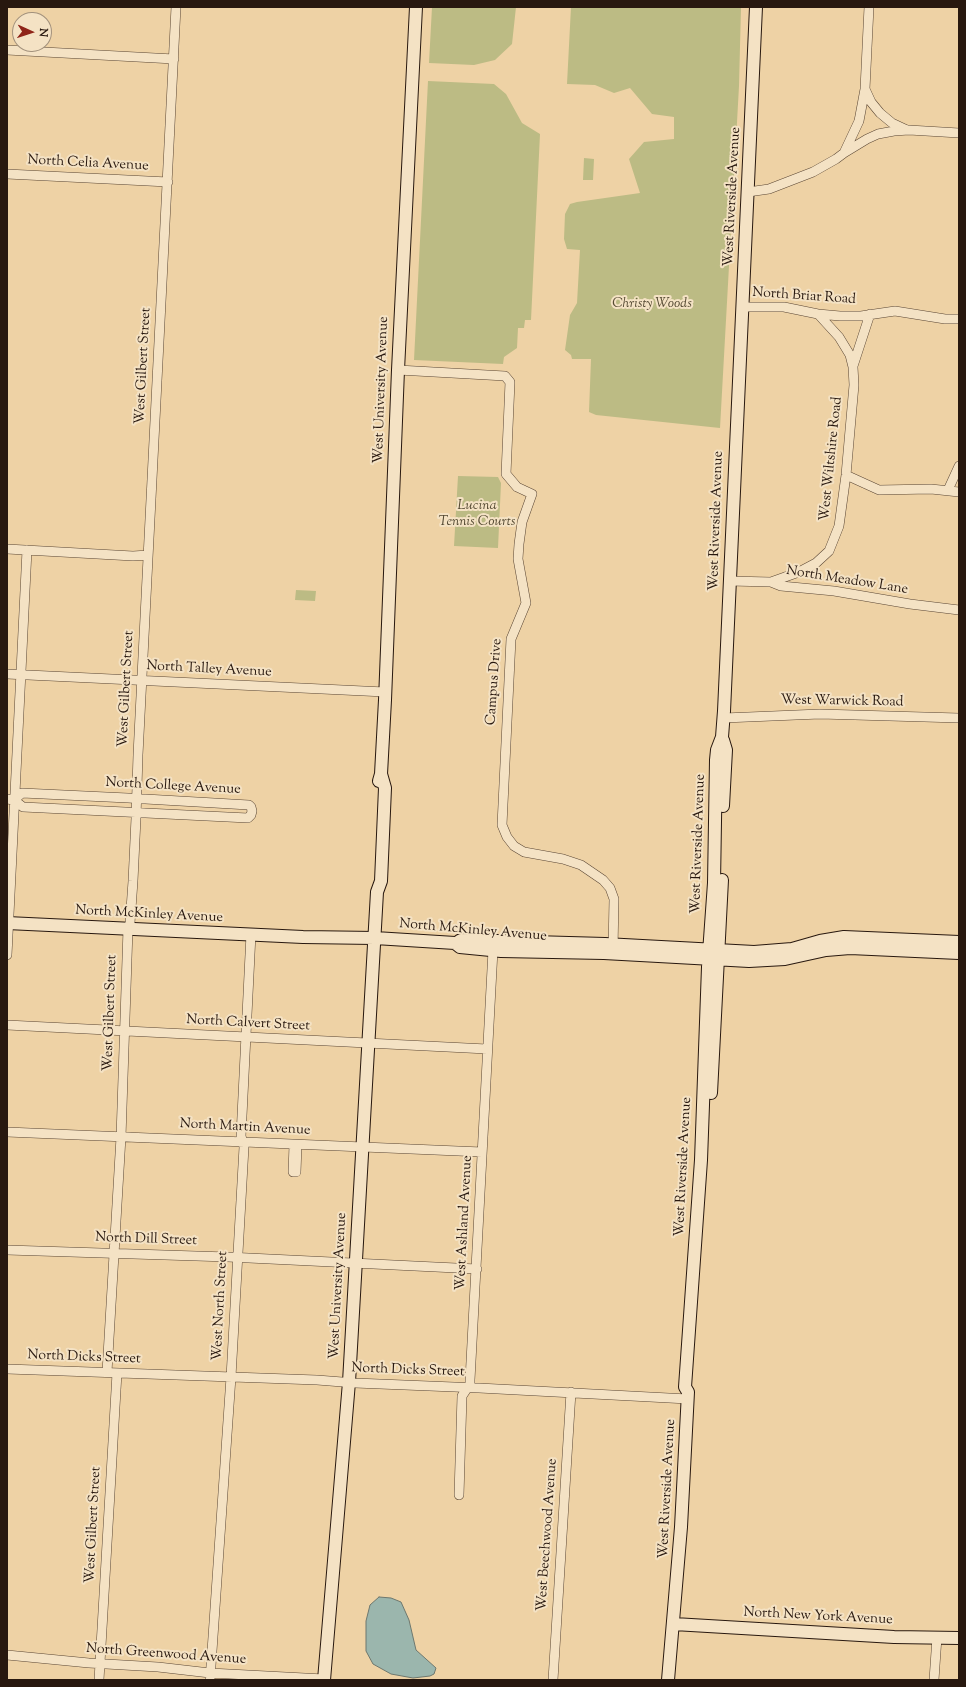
<!DOCTYPE html>
<html>
<head>
<meta charset="utf-8">
<style>
  body { margin:0 }
  #map { position:relative; width:966px; height:1687px; overflow:hidden; background:#eed2a5; font-family:"Sorts Mill Goudy",serif }
  canvas { display:block }
  .frame { position:absolute; inset:0; border:8px solid #28180f; pointer-events:none }
  .north { position:absolute; left:12px; top:12px; width:40px; height:40px; box-sizing:border-box; background:#f4e2c4; border:1px solid #a2917c; border-radius:50%; rotate:93deg; font-size:11px; font-weight:700; line-height:16px; text-align:center; color:#28180f }
  .north::after { content:''; display:block; margin:auto; width:14px; height:18px; background:#8f2418; clip-path:polygon(50% 0,100% 100%,50% 72%,0 100%) }
</style>
</head>
<body>
<div id="map">
<canvas width="966" height="1687"></canvas>
<div class="frame"></div>
<div class="north">N</div>
</div>
<script>
const ctx = document.querySelector('canvas').getContext('2d');
ctx.lineJoin = 'round';
function fillPath(path, color) {
  ctx.fillStyle = color;
  ctx.fill(path, 'evenodd');
}
function poly(rows) {
  const path = new Path2D();
  for (const r of rows) {
    path.moveTo(r[0], r[1]);
    for (let i = 2; i < r.length; i += 2) path.lineTo(r[i], r[i + 1]);
  }
  return path;
}
function stroke(path, color, width, dash) {
  ctx.strokeStyle = color;
  ctx.lineWidth = width;
  ctx.lineCap = dash ? 'butt' : 'round';
  ctx.setLineDash(dash || []);
  ctx.stroke(path);
}
function write(font, color, halo, rows, align = 'center') {
  ctx.font = font + ' "Sorts Mill Goudy",serif';
  ctx.lineWidth = 4;
  ctx.setLineDash([]);
  ctx.textBaseline = 'middle';
  ctx.strokeStyle = halo;
  ctx.fillStyle = color;
  for (const [text, x, y, turn = 0] of rows) {
    ctx.save();
    ctx.translate(x, y);
    ctx.rotate((+turn || 0) * Math.PI / 180);
    ctx.textAlign = isNaN(turn) ? turn : align;
    if (halo) ctx.strokeText(text, 0, 0);
    ctx.fillText(text, 0, 0);
    ctx.restore();
  }
}
fillPath(poly([
  [432,7,516,7,512,44,495,60,474,65,429,63],
  [571,7,741,7,739,86,720,428,596,415,589,412,591,359,572,359,571,355,565,350,570,315,577,303,580,250,567,249,564,239,565,214,570,204,577,202,640,193,629,159,644,142,674,139,674,117,652,114,630,88,614,93,595,85,567,84],
  [428,81,494,84,506,94,522,123,540,134,531,320,525,320,524,328,518,328,517,348,504,357,503,364,414,360],
  [584,158,594,159,593,180,583,180],
  [458,476,498,477,501,483,498,548,454,546],
  [296,590,316,591,315,601,295,600]
]), '#bcbb84');
const water = poly([
  [379,1597,391,1598,401,1602,409,1620,416,1650,436,1668,434,1674,430,1676,413,1678,391,1674,373,1664,366,1651,366,1621,370,1605,379,1597]
]);
fillPath(water, '#9bb6ad');
stroke(water, '#6d776e', 1);
const street = poly([
  [7,50,174,59],
  [865,89,871,102,880,113,892,123,907,130],
  [844,153,867,139,878,134,894,131,909,130,959,133],
  [7,174,168,182],
  [748,192,769,189,813,172,836,159,844,153,859,121,865,89,869,7],
  [743,307,784,307,818,314,840,316,861,316,895,311,945,319,959,319],
  [853,366,870,314],
  [398,370,505,376,510,382,506,474,517,487,532,494,522,522,519,544,518,559,526,603,511,639,502,825,507,837,514,846,524,852,563,859,581,865,603,880,610,888,614,899,613,950],
  [846,475,879,490,931,489,959,492],
  [948,490,959,466],
  [7,549,133,556,148,555],
  [730,581,771,582,781,586,834,591,910,604,959,610],
  [771,582,799,572,816,563,829,551,839,526,846,475,854,385,853,367,850,355,839,337,818,314],
  [7,674,385,692],
  [724,718,820,714,959,718],
  [7,799,14,800,23,807,248,818,251,815,252,811,251,807,249,805,128,798,22,793,14,800],
  [7,955,27,550],
  [7,1025,487,1049],
  [7,1132,482,1152],
  [294,1145,293,1172,296,1172,297,1145],
  [7,1250,228,1257,477,1269],
  [7,1369,317,1380,355,1383,479,1388,688,1399],
  [107,1372,121,1137,128,929,130,923,133,881,136,818,138,755,176,7],
  [459,1495,462,1396,470,1384,470,1380,493,950],
  [7,1655,89,1663,158,1667,210,1673,324,1679],
  [99,1680,117,1373],
  [210,1680,231,1377,241,1200,244,1147,241,1136,251,934],
  [553,1680,571,1392],
  [934,1680,937,1637]
]);
const secondary = poly([
  [379,781,381,774,385,700,398,370,416,7],
  [723,806,726,750,723,740],
  [7,923,303,937,375,938,455,943,460,947,501,951,604,953,749,961,785,959,826,950,850,948,959,953],
  [459,941,461,940,605,944,754,952,792,949,820,941,844,937,959,942],
  [711,1093,722,880],
  [674,1624,894,1637,959,1638],
  [324,1680,349,1382,377,892,381,881,385,788,381,774],
  [668,1680,681,1527,688,1392,685,1387,701,1160,708,967,714,883,716,760,717,750,722,737,724,711,756,7]
]);
stroke(street, '#5a4634', 10);
stroke(secondary, '#28180f', 14);
stroke(street, '#f4e2c4', 9);
stroke(secondary, '#f4e2c4', 12);
write('14px', '#28180f', '#f4e2c4', [
  ["North Celia Avenue",88,164,3],
  ["West Riverside Avenue",733,197,-87],
  ["North Briar Road",804,297,4],
  ["West Gilbert Street",144,366,-87],
  ["West University Avenue",382,390,-88],
  ["West Wiltshire Road",832,459,-84],
  ["West Riverside Avenue",717,521,-88],
  ["North Meadow Lane",847,581,9],
  ["North Talley Avenue",209,670,3],
  ["Campus Drive",495,682,-86],
  ["West Gilbert Street",127,689,-87],
  ["West Warwick Road",842,702,1],
  ["North College Avenue",173,787,3],
  ["West Riverside Avenue",699,844,-88],
  ["North McKinley Avenue",149,915,3],
  ["North McKinley Avenue",473,931,5],
  ["West Gilbert Street",111,1013,-88],
  ["North Calvert Street",248,1024,3],
  ["North Martin Avenue",245,1128,3],
  ["West Riverside Avenue",684,1167,-87],
  ["West Ashland Avenue",465,1223,-87],
  ["North Dill Street",146,1240,2],
  ["West University Avenue",339,1286,-87],
  ["West North Street",221,1306,-87],
  ["North Dicks Street",84,1358,2],
  ["North Dicks Street",408,1371,2],
  ["West Riverside Avenue",668,1489,-87],
  ["West Gilbert Street",94,1525,-87],
  ["West Beechwood Avenue",548,1535,-86],
  ["North New York Avenue",818,1617,3],
  ["North Greenwood Avenue",166,1655,4]
]);
write('italic 14px', '#544932', '#f4e2c4', [
  ["Christy Woods",652,305],
  ["Lucina",477,507],
  ["Tennis Courts",477,523]
]);
</script>
</body>
</html>
